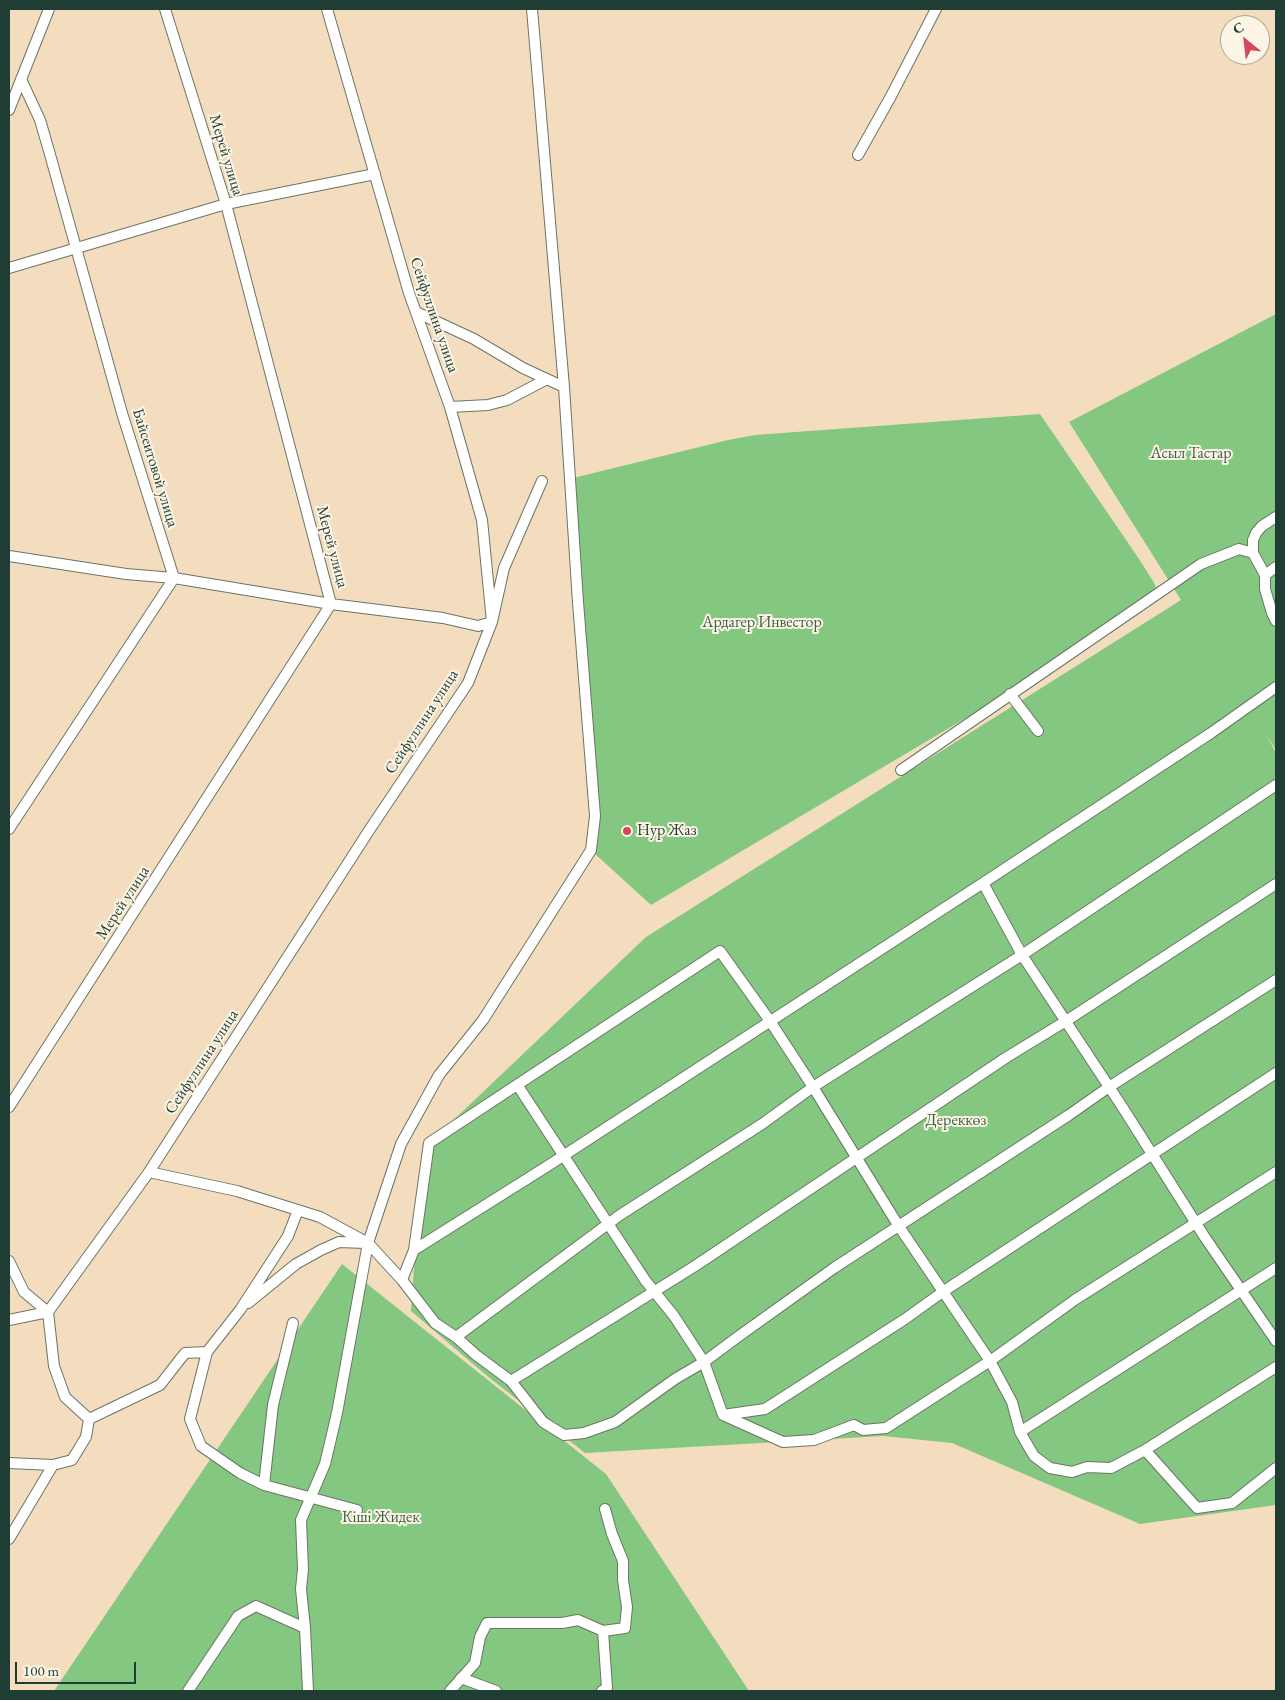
<!DOCTYPE html>
<html>
<head>
<meta charset="utf-8">
<style>
  body { margin:0 }
  #map { position:relative; width:1285px; height:1700px; overflow:hidden; background:#f4ddbf; font-family:"EB Garamond",serif }
  canvas { display:block }
  .frame { position:absolute; inset:0; border:10px solid #1f3d34; pointer-events:none }
  .north { position:absolute; left:1220px; top:15px; width:50px; height:50px; box-sizing:border-box; background:#fcf5e5; border:1px solid #a4ab9e; border-radius:50%; rotate:331deg; font-size:14px; font-weight:700; line-height:20px; text-align:center; color:#1f3d34 }
  .north::after { content:''; display:block; margin:auto; width:18px; height:22px; background:#d1495b; clip-path:polygon(50% 0,100% 100%,50% 72%,0 100%) }
  .scale { position:absolute; left:15px; top:1662px; width:121px; height:22px; box-sizing:border-box; border:2px solid #1f3d34; border-top:0; padding-left:6px; font-size:15px; line-height:18px; white-space:nowrap; color:#1f3d34; -webkit-text-stroke:4px #fcf5e5; paint-order:stroke }
</style>
</head>
<body>
<div id="map">
<canvas width="1285" height="1700"></canvas>
<div class="frame"></div>
<div class="north">С</div>
<div class="scale">100 m</div>
</div>
<script>
const ctx = document.querySelector('canvas').getContext('2d');
ctx.lineJoin = 'round';
function fillPath(path, color) {
  ctx.fillStyle = color;
  ctx.fill(path, 'evenodd');
}
function poly(rows) {
  const path = new Path2D();
  for (const r of rows) {
    path.moveTo(r[0], r[1]);
    for (let i = 2; i < r.length; i += 2) path.lineTo(r[i], r[i + 1]);
  }
  return path;
}
function stroke(path, color, width, dash) {
  ctx.strokeStyle = color;
  ctx.lineWidth = width;
  ctx.lineCap = dash ? 'butt' : 'round';
  ctx.setLineDash(dash || []);
  ctx.stroke(path);
}
function write(font, color, halo, rows, align = 'center') {
  ctx.font = font + ' "EB Garamond",serif';
  ctx.lineWidth = 4;
  ctx.setLineDash([]);
  ctx.textBaseline = 'middle';
  ctx.strokeStyle = halo;
  ctx.fillStyle = color;
  for (const [text, x, y, turn = 0] of rows) {
    ctx.save();
    ctx.translate(x, y);
    ctx.rotate((+turn || 0) * Math.PI / 180);
    ctx.textAlign = isNaN(turn) ? turn : align;
    if (halo) ctx.strokeText(text, 0, 0);
    ctx.fillText(text, 0, 0);
    ctx.restore();
  }
}
fillPath(poly([
  [1276,314,1276,750,1267,736,1276,753,1276,1505,1140,1524,952,1443,883,1436,585,1453,486,1375,411,1311,422,1150,646,937,1181,600,1069,422],
  [1040,414,1137,556,1153,581,1159,594,1035,677,651,905,594,853,574,623,565,480,728,440,755,435],
  [342,1264,606,1474,749,1691,54,1691]
]), '#84c780');
const street = poly([
  [9,110,49,9],
  [858,155,890,98,936,9],
  [9,268,226,204,375,174],
  [416,312,474,339,523,368,564,387],
  [450,407,488,405,507,400,547,379],
  [9,556,126,574,174,578,331,604,443,618,478,626,492,622,504,568,542,481],
  [1276,567,1265,575,1265,589,1272,613,1276,621],
  [1265,575,1253,553,1253,540,1256,533,1262,526,1276,517],
  [1010,694,1038,731],
  [901,770,1201,564,1239,549,1253,553],
  [1276,785,1022,955,1123,1108,1204,1236,1276,1341],
  [9,829,174,578,122,413,49,151,40,120,21,79],
  [983,883,1022,955,813,1087,898,1225,990,1361,1076,1299,1276,1172],
  [518,1086,645,1280,674,1316,704,1362,723,1415,783,1442,814,1440,854,1425,863,1430,886,1428,990,1361,1012,1402,1020,1432,1034,1456,1050,1468,1072,1472,1087,1467,1111,1468,1145,1450,1197,1508,1232,1503,1276,1468],
  [9,1107,331,604,226,204,165,9],
  [149,1172,237,1191,288,1207,320,1217,368,1243,402,1280,435,1323,456,1337,476,1355,511,1381,543,1422,564,1435,584,1433,615,1422,675,1379,704,1362,739,1336,834,1268,1069,1115,1109,1087,1276,980],
  [298,1210,288,1236,240,1310,207,1352,190,1419,201,1446,240,1473,264,1485,357,1510],
  [414,1250,546,1167,983,883,1211,733,1276,687],
  [9,1261,24,1292,48,1312,9,1320],
  [402,1280,414,1250,429,1143,720,951,770,1021,813,1087,762,1124,620,1215,456,1337],
  [248,1303,296,1264,321,1250,339,1242,365,1243],
  [511,1381,695,1266,1007,1057,1066,1021,1276,884],
  [723,1415,765,1409,905,1319,944,1291,1276,1073],
  [89,1419,65,1397,54,1366,48,1312,149,1172,370,829,468,683,492,622,482,520,450,407,409,293,327,9],
  [1020,1432,1276,1268],
  [1145,1450,1276,1367],
  [9,1463,53,1465],
  [264,1485,273,1405,293,1323],
  [9,1539,53,1465,72,1460,86,1437,89,1419,160,1385,185,1353,207,1352],
  [461,1678,496,1691],
  [188,1691,238,1616,256,1606,305,1628],
  [308,1691,305,1628,301,1589,303,1569,301,1520,325,1464,337,1413,368,1243,401,1144,439,1075,483,1020,591,850,595,816,578,602,564,387,532,9],
  [450,1691,475,1663,480,1637,487,1623,562,1623,578,1620,603,1631,625,1628,627,1607,623,1580,623,1561,612,1534,605,1509],
  [602,1691,607,1688,603,1631]
]);
stroke(street, '#6a7565', 12);
stroke(street, '#fff', 10);
for (const [x, y, r, color] of [
  [627,831,5,"#d1495b"]
]) {
  const dot = new Path2D();
  dot.arc(x, y, r, 0, 2 * Math.PI);
  ctx.fillStyle = color;
  ctx.fill(dot);
  stroke(dot, '#fcf5e5', 2);
}
write('16px', '#1f3d34', '#fcf5e5', [
  ["Мерей улица",226,155,73],
  ["Сейфуллина улица",434,315,71],
  ["Байсеитовой улица",155,468,73],
  ["Мерей улица",332,547,75],
  ["Сейфуллина улица",422,722,-57],
  ["Мерей улица",123,903,-57],
  ["Сейфуллина улица",202,1062,-57]
]);
write('16px', '#386047', '#fcf5e5', [
  ["Асыл Тастар",1191,454],
  ["Ардагер Инвестор",762,623],
  ["Дереккөз",956,1121],
  ["Кіші Жидек",381,1518]
]);
write('16px', '#1f3d34', '#fcf5e5', [
  ["Нур Жаз",637,831]
], 'left');
</script>
</body>
</html>
